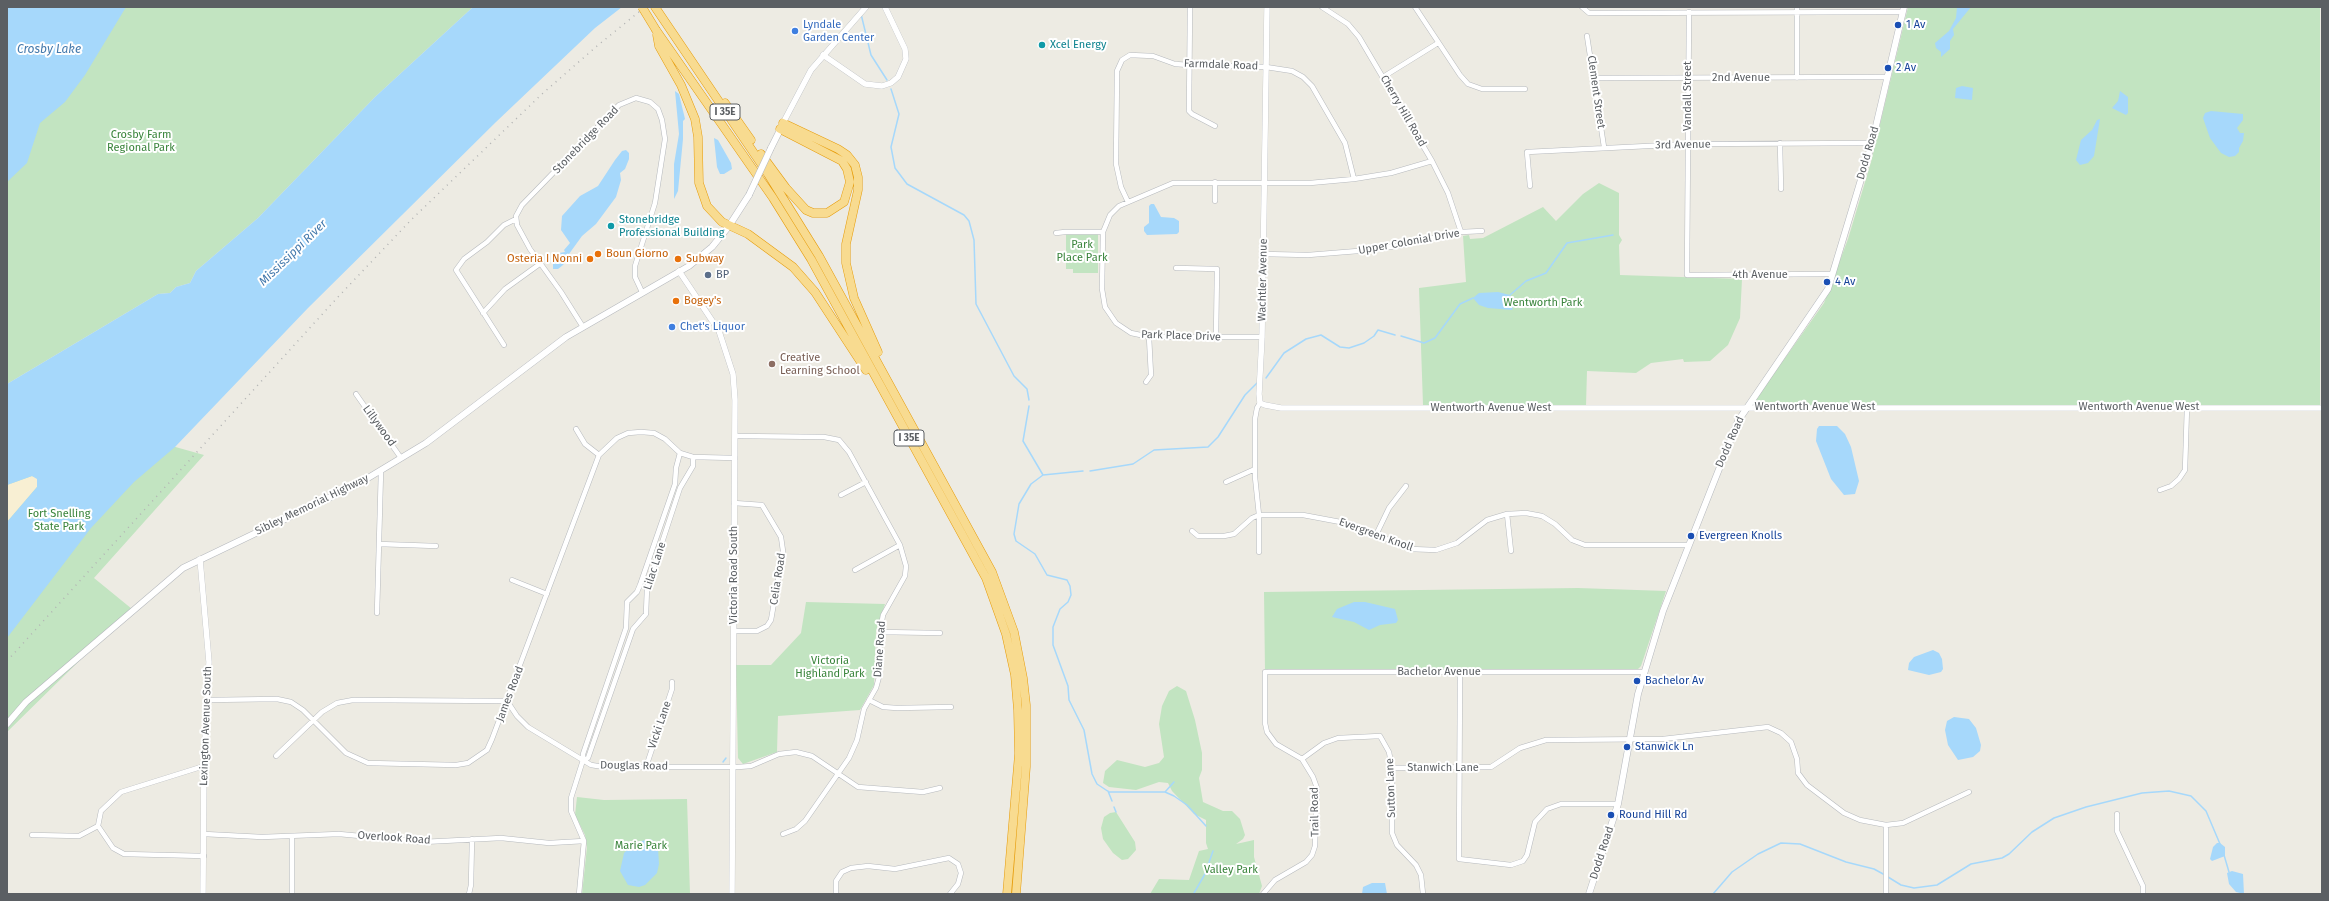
<!DOCTYPE html>
<html>
<head>
<meta charset="utf-8">
<style>
  body { margin:0 }
  #map { position:relative; width:2329px; height:901px; overflow:hidden; background:#edebe3; font-family:"Fira Sans",sans-serif }
  canvas { display:block }
  .frame { position:absolute; inset:0; border:8px solid #5b5f63; pointer-events:none }
</style>
</head>
<body>
<div id="map">
<canvas width="2329" height="901"></canvas>
<div class="frame"></div>
</div>
<script>
const ctx = document.querySelector('canvas').getContext('2d');
ctx.lineJoin = 'round';
function fillPath(path, color) {
  ctx.fillStyle = color;
  ctx.fill(path, 'evenodd');
}
function poly(rows) {
  const path = new Path2D();
  for (const r of rows) {
    path.moveTo(r[0], r[1]);
    for (let i = 2; i < r.length; i += 2) path.lineTo(r[i], r[i + 1]);
  }
  return path;
}
function stroke(path, color, width, dash) {
  ctx.strokeStyle = color;
  ctx.lineWidth = width;
  ctx.lineCap = dash ? 'butt' : 'round';
  ctx.setLineDash(dash || []);
  ctx.stroke(path);
}
function write(font, color, halo, rows, align = 'center') {
  ctx.font = font + ' "Fira Sans",sans-serif';
  ctx.lineWidth = 4;
  ctx.setLineDash([]);
  ctx.textBaseline = 'middle';
  ctx.strokeStyle = halo;
  ctx.fillStyle = color;
  for (const [text, x, y, turn = 0] of rows) {
    ctx.save();
    ctx.translate(x, y);
    ctx.rotate((+turn || 0) * Math.PI / 180);
    ctx.textAlign = isNaN(turn) ? turn : align;
    if (halo) ctx.strokeText(text, 0, 0);
    ctx.fillText(text, 0, 0);
    ctx.restore();
  }
}
fillPath(poly([
  [7,7,473,7,375,97,258,218,196,271,190,283,176,287,170,293,158,294,7,384],
  [1908,7,2320,7,2320,405,1751,406,1824,303,1848,239,1871,162],
  [1599,183,1619,193,1619,235,1622,240,1619,245,1620,275,1742,279,1740,318,1728,345,1710,361,1684,362,1683,359,1651,363,1636,373,1587,371,1586,406,1423,405,1419,288,1466,282,1463,236,1469,235,1470,239,1483,238,1543,207,1556,221,1583,194],
  [1066,234,1098,234,1098,273,1073,273,1073,269,1066,269],
  [115,430,204,455,94,578,132,609,7,732,7,485],
  [1578,588,1666,591,1641,666,1638,669,1269,669,1265,672,1264,592],
  [806,602,885,604,876,631,874,685,860,710,778,716,777,752,743,764,738,758,736,665,771,665,801,633],
  [1177,686,1186,691,1195,720,1202,753,1202,770,1199,778,1203,802,1223,811,1232,811,1240,819,1245,835,1243,839,1236,844,1254,840,1254,857,1262,886,1259,894,1150,894,1159,879,1189,880,1199,851,1208,849,1206,843,1206,820,1194,814,1172,791,1168,783,1159,782,1136,790,1109,787,1103,783,1105,771,1117,760,1145,767,1159,763,1164,757,1159,724,1162,706,1169,691],
  [577,797,604,800,687,799,690,894,582,894,587,847,585,835,575,815],
  [1116,812,1135,842,1136,850,1128,859,1122,860,1113,853,1103,839,1101,828,1104,817,1110,813]
]), '#c2e4c1');
fillPath(poly([
  [32,476,37,478,37,487,7,522,7,485]
]), '#f8efd3');
fillPath(poly([
  [7,7,126,7,85,75,65,102,40,123,27,163,7,182],
  [473,7,622,7,595,28,496,122,308,308,175,447,134,482,91,528,7,638,7,522,37,487,37,479,32,476,7,485,7,384,158,294,170,293,176,287,190,283,196,271,258,218,375,97],
  [1957,7,1971,7,1953,29,1954,35,1950,41,1950,49,1941,57,1941,52,1936,48,1935,43,1949,31,1956,18],
  [1962,86,1973,88,1972,100,1955,98,1956,88],
  [675,91,679,94,685,119,683,121,683,139,678,191,674,199,674,164,679,134],
  [2120,91,2128,97,2128,113,2126,115,2112,108,2118,101],
  [2211,111,2243,114,2243,120,2237,128,2240,133,2244,133,2243,141,2239,148,2239,152,2235,156,2229,157,2221,153,2210,138,2203,118,2205,113],
  [2100,119,2094,156,2088,163,2080,165,2076,160,2081,140,2092,130,2097,120],
  [714,138,718,140,731,163,732,169,724,174,720,174,717,167],
  [626,150,629,153,629,159,625,169,620,173,621,180,616,197,596,224,582,236,569,254,567,253,569,257,563,265,558,269,553,269,553,262,559,253,565,252,564,250,570,243,561,230,562,216,580,196,598,186,615,160,622,151],
  [1151,204,1154,204,1161,217,1174,218,1179,221,1179,232,1177,234,1147,235,1144,231,1144,227,1149,223,1149,206],
  [1498,292,1510,295,1514,303,1512,310,1488,308,1479,305,1473,298,1479,293],
  [1819,426,1837,426,1845,434,1851,447,1859,481,1855,494,1844,495,1831,479,1816,441,1817,429],
  [1354,602,1365,602,1395,609,1398,620,1396,623,1380,625,1369,630,1354,622,1332,617,1337,609],
  [1933,650,1939,653,1942,659,1943,669,1941,672,1929,675,1908,670,1909,663,1914,657],
  [1954,717,1969,719,1976,728,1981,745,1980,751,1973,757,1958,760,1948,745,1945,730,1947,721],
  [650,839,655,842,658,848,659,864,657,873,645,885,639,887,628,885,620,871,624,853,634,843],
  [2217,843,2220,843,2225,847,2225,856,2212,861,2210,859,2213,847],
  [2232,871,2243,874,2244,894,2236,892,2229,884,2227,873],
  [1372,883,1385,883,1387,894,1362,894,1363,887]
]), '#a6d8fb');
stroke(poly([
  [861,14,871,55,887,80],
  [891,89,899,114,891,147,895,168,907,184,964,215,969,221,974,240,976,304,1014,376,1027,389,1029,400],
  [1510,295,1526,281,1546,273,1567,243,1613,235],
  [1401,336,1424,343,1435,338,1460,304,1473,298],
  [1266,378,1284,353,1306,339,1321,335,1340,347,1349,348,1364,343,1374,336,1378,330,1395,335],
  [1029,406,1023,441,1043,475],
  [1083,471,1043,475,1031,484,1019,504,1014,534,1016,541,1035,554,1047,575,1067,580,1070,586,1071,595,1068,602,1060,609,1053,627,1053,645,1068,686,1069,700,1084,730,1092,774,1097,784,1109,792,1165,792,1174,796,1187,805,1206,826],
  [1090,471,1133,464,1154,450,1208,447,1218,437,1245,395,1257,383],
  [723,762,726,758],
  [1108,791,1112,801],
  [1165,792,1174,782],
  [1114,807,1116,812],
  [2224,855,2229,872],
  [1888,877,1901,885,1914,888,1937,885,1971,864,2002,858,2009,854,2032,832,2054,818,2086,807,2142,793,2169,791,2191,796,2206,811,2220,844],
  [1194,893,1205,874,1213,851],
  [1713,894,1732,872,1758,854,1781,843,1800,844,1846,862,1874,869,1885,875]
]), '#a6d8fb', 1.5);
const minor = poly([
  [1190,7,1189,111,1192,114,1215,126],
  [1322,7,1348,24,1359,37,1432,161,1448,193,1461,232],
  [1415,7,1460,75,1468,84,1482,89,1525,89],
  [1582,7,1589,13,1903,12],
  [1689,12,1687,275,1833,274],
  [1587,36,1604,147],
  [1383,77,1438,43],
  [1594,78,1888,77],
  [1797,78,1797,7],
  [1780,143,1781,189],
  [1215,182,1215,201],
  [1530,186,1527,152,1688,144,1872,143],
  [1128,202,1121,187,1116,164,1117,71,1122,60,1130,55,1153,56,1175,64,1189,65,1266,67,1292,71,1303,77,1312,86,1345,143,1354,179],
  [1056,233,1065,232,1103,232],
  [1263,254,1308,255,1358,251,1398,246,1461,232,1482,231],
  [1176,268,1217,269,1216,338],
  [483,313,505,289,541,263],
  [583,327,561,292,530,249,517,225,516,216,522,205,619,105,636,98,650,102,658,109,662,120,665,139,655,203,635,266,635,277,642,292],
  [1262,337,1150,337,1131,333,1116,323,1105,307,1102,289,1103,232,1110,215,1119,206,1173,183,1310,183,1354,179,1391,173,1432,161],
  [504,345,456,270,464,259,487,242,504,225,516,219],
  [1146,382,1151,375,1149,337],
  [356,394,401,458],
  [576,429,585,444,599,455],
  [735,436,824,437,839,440,849,452,900,545,906,566,905,576,883,615,880,632,879,677,876,688,864,709,857,740,849,758,805,821,796,829,783,834],
  [1226,482,1255,469],
  [2160,490,2171,486,2179,479,2185,470,2187,407],
  [841,495,866,482],
  [1507,514,1511,551],
  [1192,531,1198,536,1224,536,1234,534,1252,518,1259,515,1303,515,1351,524,1410,549,1436,550,1457,543,1487,520,1507,514,1526,513,1542,516,1555,524,1572,540,1585,545,1689,545],
  [1376,535,1389,508,1406,486],
  [379,544,436,546],
  [1259,552,1259,515,1255,477,1255,419,1257,408,1260,403],
  [855,570,900,545],
  [512,580,547,594],
  [377,613,381,471],
  [734,631,757,631,767,626,771,620,783,551,781,537,762,505,734,503],
  [880,632,940,633],
  [1460,672,1459,859,1511,865,1523,861,1527,855,1535,822,1547,809,1561,804,1618,804],
  [208,700,277,699,291,702,303,710,346,753,368,763,456,765,468,763,487,750,492,739,599,455,617,438,628,433,641,432,654,433,665,439,680,453,693,457,735,458],
  [869,700,883,707,897,708,951,707],
  [276,756,322,712,337,703,353,700,507,701,517,716,528,727,591,765,604,767,738,767,751,766,779,754,796,752,812,756,858,787,923,792,940,788],
  [1302,759,1324,743,1338,738,1380,736,1389,752,1392,768,1392,833,1397,845,1416,865,1421,875,1423,894],
  [583,760,588,758,633,629,646,614,647,588,680,488,693,466,693,457],
  [646,767,672,689,672,682],
  [1392,768,1491,767,1520,748,1546,740,1663,739,1768,727,1781,733,1791,742,1797,759,1798,773,1807,785,1844,813,1860,820,1886,825,1903,823,1969,792],
  [2117,814,2117,831,2143,886,2143,894],
  [1886,825,1886,894],
  [204,834,262,837,339,834,423,842,501,838,549,843,584,841],
  [32,835,79,836,98,826],
  [204,856,124,854,113,848,98,826,101,811,121,792,204,766],
  [292,894,292,836],
  [469,894,471,885,472,839],
  [579,894,584,841,571,811,571,798,583,760,583,754,626,628,627,602,637,592,640,585,675,484,676,468,680,453],
  [836,894,836,881,842,872,851,868,868,866,895,869,949,858,958,864,961,873,958,884,950,894],
  [1263,894,1275,880,1306,862,1312,855,1315,846,1317,788,1313,777,1302,759,1276,744,1267,732,1265,723,1265,672,1643,672]
]);
const tertiary = poly([
  [1267,7,1262,337,1259,394,1260,403,1265,405,1281,408,2322,408],
  [823,55,865,84,882,86,891,83,898,77,906,59,905,49,885,7],
  [783,123,811,70,866,7],
  [679,271,719,331,733,374,735,400,732,894],
  [200,559,209,662,204,757,203,894]
]);
const secondary = poly([
  [771,148,782,126],
  [7,724,26,702,183,568,358,484,426,443,566,337,689,266,712,247,729,226,749,195],
  [1589,894,1618,804,1638,694,1663,611,1738,421,1828,289,1872,143,1904,7]
]);
const motorway = poly([
  [655,7,768,174,819,256,992,572,1014,632,1023,678,1026,705,1026,767,1016,894],
  [656,30,773,198,811,259,986,578,1006,634,1015,675,1018,710,1019,754,1007,894],
  [657,35,659,46,681,85,695,119,698,137,699,183,707,206,722,222,748,234,793,267,815,292,866,370],
  [725,103,751,140],
  [783,123,838,149,847,155,855,165,858,177,858,190,846,244,846,263,854,298,878,352],
  [761,154,786,188,806,210,813,213,827,213,844,202,850,182,847,169,842,161,780,129]
]);
stroke(minor, '#b6b9bd', 5.5);
stroke(tertiary, '#b6b9bd', 6);
stroke(secondary, '#b5b8bd', 7);
stroke(motorway, '#e69c0a', 9);
stroke(minor, '#fff', 4.5);
stroke(tertiary, '#fff', 5.5);
stroke(secondary, '#fff', 6);
stroke(motorway, '#f8db90', 8);
stroke(poly([
  [7,661,337,298,412,219,542,94,597,46,645,7]
]), '#b2b3b3', 1.5, [1, 5]);
const secondaryBridge = poly([
  [749,195,771,148]
]);
const motorwayBridge = poly([
  [642,7,656,30]
]);
stroke(secondaryBridge, '#b5b8bd', 7, []);
stroke(motorwayBridge, '#e69c0a', 9, []);
stroke(secondaryBridge, '#fff', 6);
stroke(motorwayBridge, '#f8db90', 8);
for (const [x, y, r, color] of [
  [1898,25,4,"#1a4fb4"],
  [795,31,4,"#3f7fe0"],
  [1042,45,4,"#0f9aa8"],
  [1888,68,4,"#1a4fb4"],
  [611,226,4,"#0f9aa8"],
  [598,254,4,"#e8710a"],
  [590,259,4,"#e8710a"],
  [678,259,4,"#e8710a"],
  [708,275,4,"#5c6f8a"],
  [1827,282,4,"#1a4fb4"],
  [676,301,4,"#e8710a"],
  [672,327,4,"#3f7fe0"],
  [772,364,4,"#8d6e63"],
  [1691,536,4,"#1a4fb4"],
  [1637,681,4,"#1a4fb4"],
  [1627,747,4,"#1a4fb4"],
  [1611,815,4,"#1a4fb4"]
]) {
  const dot = new Path2D();
  dot.arc(x, y, r, 0, 2 * Math.PI);
  ctx.fillStyle = color;
  ctx.fill(dot);
  stroke(dot, '#fff', 1.5);
}
for (const [x, y, w] of [
  [725,112,30],
  [909,438,30]
]) {
  const box = new Path2D();
  box.roundRect(x - w / 2, y - 8, w, 16, 3);
  ctx.fillStyle = '#fff';
  ctx.fill(box);
  stroke(box, '#5b5f63', 1);
}
write('bold 10px', '#5b5f63', null, [
  ["I 35E",725,112],
  ["I 35E",909,438]
]);
write('11px', '#366cbe', '#fff', [
  ["Lyndale",803,25],
  ["Garden Center",803,38],
  ["Chet's Liquor",680,327]
], 'left');
write('11px', '#164399', '#fff', [
  ["1 Av",1906,25],
  ["2 Av",1896,68],
  ["4 Av",1835,282],
  ["Evergreen Knolls",1699,536],
  ["Bachelor Av",1645,681],
  ["Stanwick Ln",1635,747],
  ["Round Hill Rd",1619,815]
], 'left');
write('11px', '#0d838f', '#fff', [
  ["Xcel Energy",1050,45],
  ["Stonebridge",619,220],
  ["Professional Building",619,233]
], 'left');
write('11px', '#5b5f63', '#fff', [
  ["Farmdale Road",1221,65,2],
  ["2nd Avenue",1741,78],
  ["Clement Street",1596,92,82],
  ["Vandall Street",1688,96,-90],
  ["Cherry Hill Road",1403,111,60],
  ["Stonebridge Road",586,140,-46],
  ["3rd Avenue",1683,145,-1],
  ["Dodd Road",1868,153,-74],
  ["Upper Colonial Drive",1409,242,-10],
  ["4th Avenue",1760,275],
  ["Wachtler Avenue",1263,280,-89],
  ["Park Place Drive",1181,336,2],
  ["Wentworth Avenue West",1815,407],
  ["Wentworth Avenue West",2139,407],
  ["Wentworth Avenue West",1491,408],
  ["Lillywood",379,426,54],
  ["Dodd Road",1730,442,-66],
  ["Sibley Memorial Highway",312,505,-26],
  ["Evergreen Knoll",1376,535,20],
  ["Lilac Lane",655,566,-72],
  ["Victoria Road South",734,575,-90],
  ["Celia Road",778,579,-81],
  ["Diane Road",880,649,-86],
  ["Bachelor Avenue",1439,672],
  ["James Road",510,694,-69],
  ["Vicki Lane",660,725,-71],
  ["Lexington Avenue South",206,726,-88],
  ["Douglas Road",634,766,1],
  ["Stanwich Lane",1443,768],
  ["Sutton Lane",1391,788,-92],
  ["Trail Road",1315,812,-91],
  ["Overlook Road",394,838,4],
  ["Dodd Road",1602,853,-72]
]);
write('11px', '#39843b', '#fff', [
  ["Crosby Farm",141,135],
  ["Regional Park",141,148],
  ["Park",1082,245],
  ["Place Park",1082,258],
  ["Wentworth Park",1543,303],
  ["Fort Snelling",59,514],
  ["State Park",59,527],
  ["Victoria",830,661],
  ["Highland Park",830,674],
  ["Marie Park",641,846],
  ["Valley Park",1231,870]
]);
write('11px', '#c56008', '#fff', [
  ["Boun Giorno",606,254],
  ["Osteria I Nonni",582,259,"right"],
  ["Subway",686,259],
  ["Bogey's",684,301]
], 'left');
write('11px', '#4e5e75', '#fff', [
  ["BP",716,275]
], 'left');
write('11px', '#785e54', '#fff', [
  ["Creative",780,358],
  ["Learning School",780,371]
], 'left');
write('italic 12px', '#4379ac', '#fff', [
  ["Crosby Lake",49,50],
  ["Mississippi River",293,253,-44]
]);
</script>
</body>
</html>
